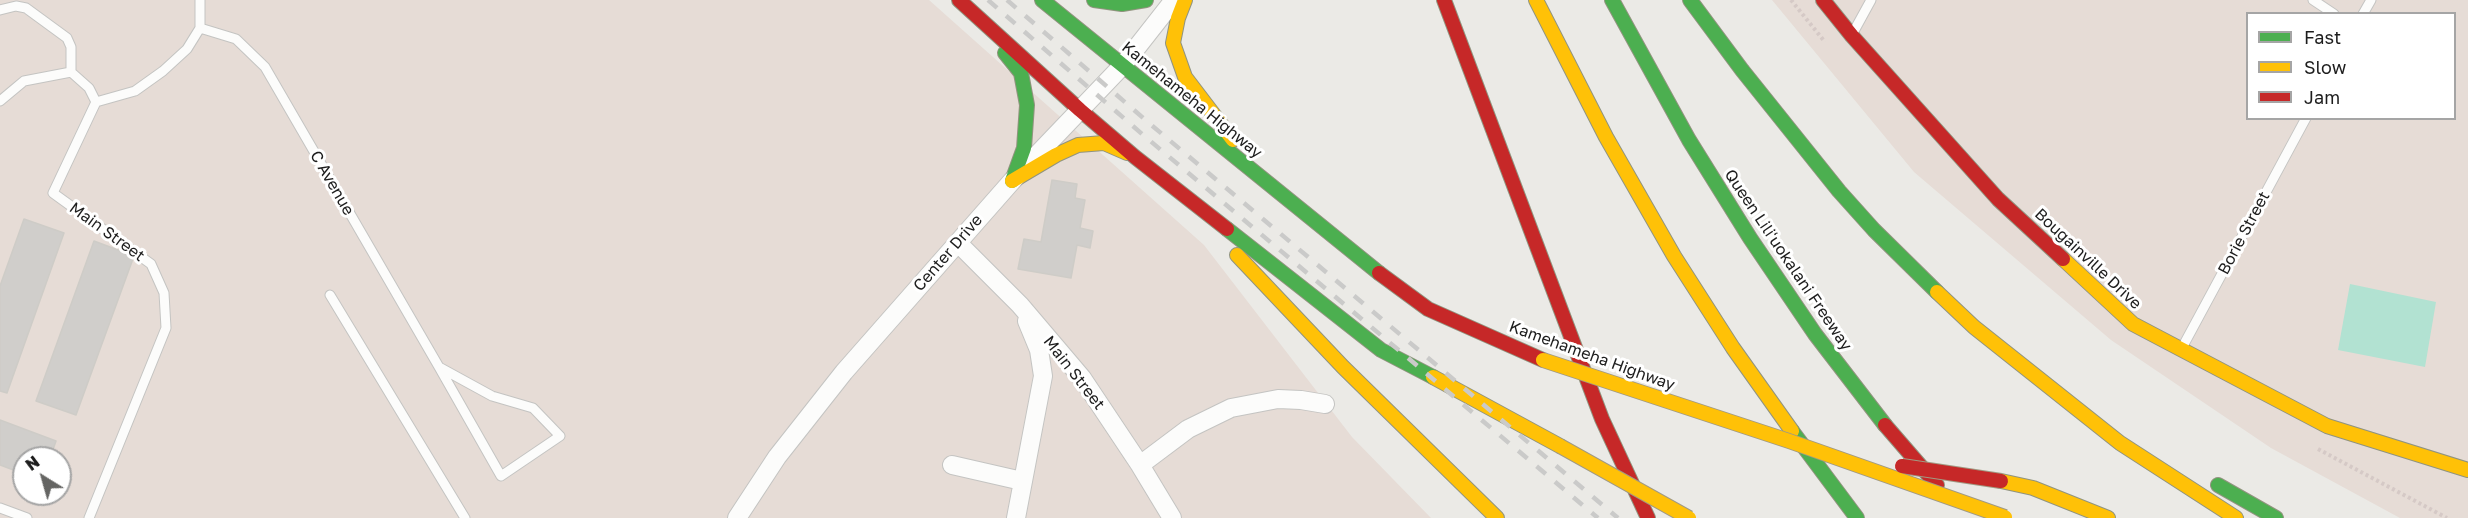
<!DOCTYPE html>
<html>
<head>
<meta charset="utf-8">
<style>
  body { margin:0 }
  #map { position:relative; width:2468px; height:518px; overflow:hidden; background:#ebeae6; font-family:"Golos Text",sans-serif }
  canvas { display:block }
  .legend { position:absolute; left:2246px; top:12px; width:210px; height:108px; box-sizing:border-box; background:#fff; border:2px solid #a5a5a5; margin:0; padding:8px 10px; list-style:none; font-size:18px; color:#1d1d1d }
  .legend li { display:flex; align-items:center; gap:12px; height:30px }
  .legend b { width:30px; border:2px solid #a5a5a5 }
  .north { position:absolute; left:12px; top:446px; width:60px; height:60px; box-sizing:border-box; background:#fff; border:2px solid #a5a5a5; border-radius:50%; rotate:323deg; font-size:16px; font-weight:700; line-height:24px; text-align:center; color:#1d1d1d }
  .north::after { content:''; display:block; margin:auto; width:21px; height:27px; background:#656563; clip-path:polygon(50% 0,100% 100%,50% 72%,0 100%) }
</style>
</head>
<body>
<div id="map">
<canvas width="2468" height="518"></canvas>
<ul class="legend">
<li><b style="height:8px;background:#4caf50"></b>Fast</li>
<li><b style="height:8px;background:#ffc107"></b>Slow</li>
<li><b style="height:8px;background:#c62828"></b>Jam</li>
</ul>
<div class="north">N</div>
</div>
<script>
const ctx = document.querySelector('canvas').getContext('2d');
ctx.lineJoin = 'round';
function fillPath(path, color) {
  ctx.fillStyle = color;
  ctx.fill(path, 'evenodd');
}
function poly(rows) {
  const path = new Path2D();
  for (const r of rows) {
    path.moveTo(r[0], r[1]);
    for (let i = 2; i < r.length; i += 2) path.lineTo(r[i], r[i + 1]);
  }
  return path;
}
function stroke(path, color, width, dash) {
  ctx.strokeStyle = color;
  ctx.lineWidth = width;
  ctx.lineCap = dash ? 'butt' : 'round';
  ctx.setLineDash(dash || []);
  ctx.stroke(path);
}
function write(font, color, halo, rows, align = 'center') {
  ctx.font = font + ' "Golos Text",sans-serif';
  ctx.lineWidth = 6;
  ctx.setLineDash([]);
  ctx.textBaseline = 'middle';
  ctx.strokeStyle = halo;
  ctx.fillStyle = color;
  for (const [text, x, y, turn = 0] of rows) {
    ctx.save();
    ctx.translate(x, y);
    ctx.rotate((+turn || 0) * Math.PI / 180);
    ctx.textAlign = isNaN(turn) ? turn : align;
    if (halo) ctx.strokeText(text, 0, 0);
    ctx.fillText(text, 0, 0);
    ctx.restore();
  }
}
fillPath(poly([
  [0,0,929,0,1204,245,1352,437,1431,518,0,518],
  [24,458,60,458,60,494,24,494],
  [1772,0,2468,0,2468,518,2400,518,2271,448,2111,340,1914,172],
  [2248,14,2454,14,2454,118,2248,118]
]), '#e6dcd6');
fillPath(poly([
  [2350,284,2436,302,2425,367,2338,350]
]), '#b2e2d2');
const building = poly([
  [1052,180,1077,184,1075,198,1085,200,1080,228,1093,231,1090,248,1077,245,1071,278,1018,269,1024,239,1041,242,1052,180],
  [24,219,64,233,7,393,0,391,0,286,24,219],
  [94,241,134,256,76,415,36,401,94,241],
  [0,420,56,441,50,458,24,458,24,474,0,465,0,420]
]);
fillPath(building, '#d0cecb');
stroke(building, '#ceccc7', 1.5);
const lane = poly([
  [2313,0,2334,14],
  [0,10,16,6,26,8,67,38,71,47,71,72,89,88,96,102],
  [2363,14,2371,0],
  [200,28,236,39,265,67,439,367,501,476,560,436,533,408,492,396,439,367],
  [1854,31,1871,0],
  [0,101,24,81,71,72],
  [330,295,465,518],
  [2183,346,2306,118],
  [0,508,27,518],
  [89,518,166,328,164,293,151,264,53,193,96,102,135,91,163,71,187,49,200,28,200,0]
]);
const street = poly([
  [958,243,1020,305,1082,378,1140,465,1172,518],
  [952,465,1022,481],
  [1140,465,1188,429,1231,408,1278,399,1301,400,1325,404],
  [737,518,777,457,844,372,1012,181,1123,65,1174,0],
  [1016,518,1043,376,1039,350,1027,321]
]);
const fast = poly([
  [1042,0,1379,273],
  [1094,0,1122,4,1146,0],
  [1612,0,1689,140,1750,238,1815,334,1885,425],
  [1690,0,1742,70,1839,191,1874,230,1937,292],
  [1005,53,1021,73,1027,105,1024,148,1012,181],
  [1227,229,1381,350,1433,377],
  [1792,431,1857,518],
  [2218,485,2276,518]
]);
const slow = poly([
  [1185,0,1178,18,1173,43,1185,77,1233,140],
  [1536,0,1606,137,1674,256,1733,348,1792,431],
  [1012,181,1056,155,1078,145,1104,143,1127,153],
  [1237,255,1343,367,1497,518],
  [2063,259,2133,324,2327,426,2468,470],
  [1937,292,1974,327,2120,443,2236,518],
  [1433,377,1560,446],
  [2001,481,2033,488,2108,518]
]);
const jam = poly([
  [959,0,1080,110,1135,157,1227,229],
  [1444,0,1602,419,1648,518],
  [1823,0,1852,36,1998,199,2063,259],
  [1379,273,1428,309,1543,360],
  [1885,425,1937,485]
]);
stroke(lane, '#c4c4c2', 11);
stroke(street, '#c4c4c2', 20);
stroke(fast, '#91947f', 16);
stroke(slow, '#91947f', 16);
stroke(jam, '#91947f', 16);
stroke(poly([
  [1791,0,1825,42],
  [2318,449,2447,518]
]), '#d5c9c6', 4, [3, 3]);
stroke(lane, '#fcfcfb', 9);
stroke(street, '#fcfcfb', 18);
stroke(fast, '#4caf50', 14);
stroke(slow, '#ffc107', 14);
stroke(jam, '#c62828', 14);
stroke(poly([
  [988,0,1142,134,1598,518],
  [1007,0,1149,123,1618,518]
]), '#cacac9', 4.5, [12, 12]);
const slowBridge = poly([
  [1543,360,1789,441,2005,517],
  [1560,446,1689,518]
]);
const jamBridge = poly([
  [1902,466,2001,481]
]);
stroke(slowBridge, '#a19a83', 16, []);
stroke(jamBridge, '#a19a83', 16, []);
stroke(slowBridge, '#ffc107', 14);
stroke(jamBridge, '#c62828', 14);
write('16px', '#1d1d1d', '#fff', [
  ["Kamehameha Highway",1192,100,39],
  ["C Avenue",332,183,60],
  ["Main Street",107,232,36],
  ["Borie Street",2244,233,-62],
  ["Center Drive",948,253,-49],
  ["Bougainville Drive",2088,259,43],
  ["Queen Liliʻuokalani Freeway",1788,260,56],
  ["Kamehameha Highway",1592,356,20],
  ["Main Street",1074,373,52]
]);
</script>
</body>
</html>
